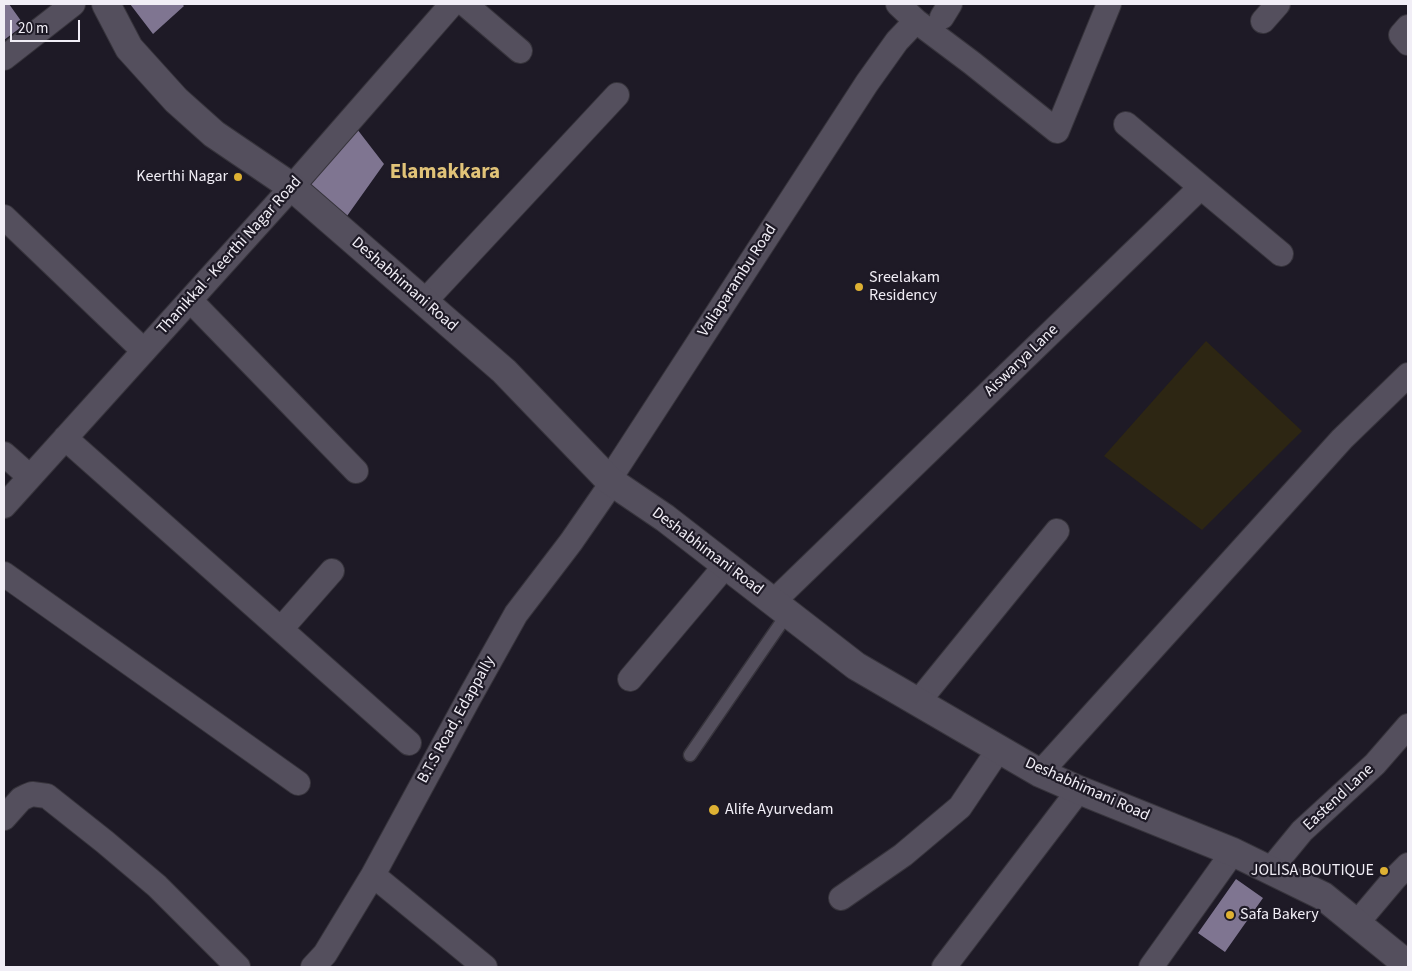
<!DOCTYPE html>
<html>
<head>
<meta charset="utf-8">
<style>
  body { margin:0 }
  #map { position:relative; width:1412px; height:971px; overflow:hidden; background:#1e1a26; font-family:"Source Sans 3",sans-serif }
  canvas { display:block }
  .frame { position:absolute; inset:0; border:5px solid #f1eef6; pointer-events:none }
  .scale { position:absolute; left:10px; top:20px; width:70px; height:22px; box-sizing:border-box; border:2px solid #f1eef6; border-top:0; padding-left:6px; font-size:15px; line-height:18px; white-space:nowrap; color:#f1eef6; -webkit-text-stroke:4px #1e1a26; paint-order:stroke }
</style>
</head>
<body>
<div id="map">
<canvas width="1412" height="971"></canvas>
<div class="frame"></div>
<div class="scale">20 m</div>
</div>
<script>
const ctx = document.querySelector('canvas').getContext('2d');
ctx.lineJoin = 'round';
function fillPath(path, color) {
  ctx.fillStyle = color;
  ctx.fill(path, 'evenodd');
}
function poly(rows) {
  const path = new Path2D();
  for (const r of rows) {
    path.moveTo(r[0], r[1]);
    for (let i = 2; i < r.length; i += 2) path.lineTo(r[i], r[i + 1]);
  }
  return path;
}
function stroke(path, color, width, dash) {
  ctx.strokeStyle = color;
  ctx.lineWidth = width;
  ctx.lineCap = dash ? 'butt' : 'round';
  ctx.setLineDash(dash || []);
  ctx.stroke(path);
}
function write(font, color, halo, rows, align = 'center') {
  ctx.font = font + ' "Source Sans 3",sans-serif';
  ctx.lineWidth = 4.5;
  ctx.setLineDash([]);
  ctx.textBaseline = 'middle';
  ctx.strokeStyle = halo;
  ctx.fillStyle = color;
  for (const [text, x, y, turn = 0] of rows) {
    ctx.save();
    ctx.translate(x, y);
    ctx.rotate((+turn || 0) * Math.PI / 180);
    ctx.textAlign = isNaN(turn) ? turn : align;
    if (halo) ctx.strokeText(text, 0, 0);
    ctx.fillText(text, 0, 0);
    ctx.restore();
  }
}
fillPath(poly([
  [1206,341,1302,431,1202,530,1104,456]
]), '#2d2613');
fillPath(poly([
  [4,4,9,4,24,25,4,40],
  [130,4,182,4,184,6,153,34],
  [357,129,384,164,347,216,307,185],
  [1236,879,1263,898,1225,952,1198,933]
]), '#7f7591');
const lane = poly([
  [690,755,788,613]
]);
const street = poly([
  [465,4,520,51],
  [942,17,950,4],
  [916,21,972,63,1057,131,1109,4],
  [1263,21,1278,4],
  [1408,27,1401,35,1408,43],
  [4,58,73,4],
  [1201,187,1281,254],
  [4,217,144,351],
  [190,300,356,471],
  [424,302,617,95],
  [65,438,409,743],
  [4,454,30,477],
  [4,506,292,187,452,4],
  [4,574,298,783],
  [773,602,1201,187,1126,124],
  [281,629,332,571],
  [630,679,726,565],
  [918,702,1057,531],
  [1040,773,1342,439,1408,375],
  [4,818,21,799,27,796,32,794,47,796,105,842,157,886,238,967],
  [1270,870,1302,831,1375,764,1408,726],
  [373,875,485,967],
  [841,898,903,855,960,807,999,749],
  [1357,923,1395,878,1408,865],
  [313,967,325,954,373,875,469,698,516,614,571,542,607,490,609,480,867,83,897,41,916,21,898,4],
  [944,967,1079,790],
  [1151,967,1233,852]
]);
const secondary = poly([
  [106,4,129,48,176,100,214,134,292,187,504,371,609,480,665,518,856,666,1040,773,1079,790,1233,852,1323,896,1408,965]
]);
stroke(lane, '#37343c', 15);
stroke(street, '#37343c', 26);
stroke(secondary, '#37343c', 30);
stroke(lane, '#544f5d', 12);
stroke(street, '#544f5d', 24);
stroke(secondary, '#544f5d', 28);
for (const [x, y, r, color] of [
  [238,177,5,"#deb133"],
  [859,287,5,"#deb133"],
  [714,810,6,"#deb133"],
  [1384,871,5,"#deb133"],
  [1230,915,5,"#deb133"]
]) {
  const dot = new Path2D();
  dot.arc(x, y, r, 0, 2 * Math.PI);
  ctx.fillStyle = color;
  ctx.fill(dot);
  stroke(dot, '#1e1a26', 2);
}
write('16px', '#f1eef6', '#1e1a26', [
  ["Keerthi Nagar",228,177,"right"],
  ["Sreelakam",869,278],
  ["Residency",869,296],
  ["Alife Ayurvedam",725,810],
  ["JOLISA BOUTIQUE",1374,871,"right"],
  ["Safa Bakery",1240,915]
], 'left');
write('16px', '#f1eef6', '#1e1a26', [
  ["Thanikkal - Keerthi Nagar Road",230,256,-48],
  ["Valiaparambu Road",738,281,-57],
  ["Deshabhimani Road",404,285,41],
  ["Aiswarya Lane",1022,361,-44],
  ["Deshabhimani Road",707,552,37],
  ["B.T.S Road, Edappally",457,720,-61],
  ["Deshabhimani Road",1087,790,24],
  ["Eastend Lane",1339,798,-43]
]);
write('bold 21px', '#e1c378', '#1e1a26', [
  ["Elamakkara",445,173]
]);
</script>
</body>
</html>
